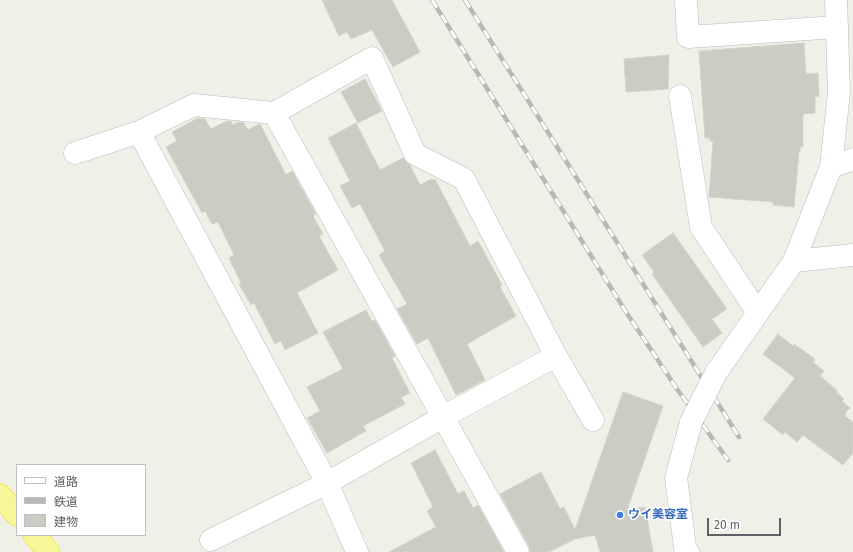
<!DOCTYPE html>
<html>
<head>
<meta charset="utf-8">
<style>
  body { margin:0 }
  #map { position:relative; width:853px; height:552px; overflow:hidden; background:#f0f0e8; font-family:"Fira Sans","Noto Sans JP",sans-serif }
  canvas { display:block }
  .legend { position:absolute; left:16px; top:464px; width:130px; height:72px; box-sizing:border-box; background:#fff; border:1px solid #bfc0c2; margin:0; padding:5px 7px; list-style:none; font-size:12px; color:#5f6167 }
  .legend li { display:flex; align-items:center; gap:8px; height:20px }
  .legend b { width:20px; border:1px solid #bfc0c2 }
  .scale { position:absolute; left:707px; top:518px; width:74px; height:18px; box-sizing:border-box; border:2px solid #5f6167; border-top:0; padding-left:5px; font-size:12px; line-height:14px; white-space:nowrap; color:#5f6167; -webkit-text-stroke:3px #fff; paint-order:stroke }
</style>
</head>
<body>
<div id="map">
<canvas width="853" height="552"></canvas>
<ul class="legend">
<li><b style="height:5px;background:#fff"></b>道路</li>
<li><b style="height:5px;background:#b8b8b9"></b>鉄道</li>
<li><b style="height:11px;background:#cccbc4"></b>建物</li>
</ul>
<div class="scale">20 m</div>
</div>
<script>
const ctx = document.querySelector('canvas').getContext('2d');
ctx.lineJoin = 'round';
function fillPath(path, color) {
  ctx.fillStyle = color;
  ctx.fill(path, 'evenodd');
}
function poly(rows) {
  const path = new Path2D();
  for (const r of rows) {
    path.moveTo(r[0], r[1]);
    for (let i = 2; i < r.length; i += 2) path.lineTo(r[i], r[i + 1]);
  }
  return path;
}
function stroke(path, color, width, dash) {
  ctx.strokeStyle = color;
  ctx.lineWidth = width;
  ctx.lineCap = dash ? 'butt' : 'round';
  ctx.setLineDash(dash || []);
  ctx.stroke(path);
}
function write(font, color, halo, rows, align = 'center') {
  ctx.font = font + ' "Fira Sans","Noto Sans JP",sans-serif';
  ctx.lineWidth = 3;
  ctx.setLineDash([]);
  ctx.textBaseline = 'middle';
  ctx.strokeStyle = halo;
  ctx.fillStyle = color;
  for (const [text, x, y, turn = 0] of rows) {
    ctx.save();
    ctx.translate(x, y);
    ctx.rotate((+turn || 0) * Math.PI / 180);
    ctx.textAlign = isNaN(turn) ? turn : align;
    if (halo) ctx.strokeText(text, 0, 0);
    ctx.fillText(text, 0, 0);
    ctx.restore();
  }
}
const building = poly([
  [322,0,392,0,420,52,393,67,372,30,351,39,347,32,339,36,322,0],
  [804,43,806,74,818,73,819,96,815,97,815,113,803,114,803,147,800,147,800,152,799,152,794,207,773,205,773,202,709,197,713,141,710,141,710,138,705,138,699,51,804,43],
  [669,55,668,89,626,92,624,59,669,55],
  [365,79,382,111,358,123,341,92,365,79],
  [198,118,205,119,211,129,227,121,231,121,233,125,238,122,244,123,248,130,259,124,260,124,286,175,292,171,316,214,313,216,323,234,319,236,338,270,297,293,318,333,285,350,281,341,275,344,254,303,251,305,239,284,241,283,229,258,234,255,218,222,212,224,205,211,202,213,166,147,177,141,172,132,198,118],
  [356,123,380,170,403,158,410,165,420,185,431,179,432,180,435,179,470,246,478,241,502,285,500,287,516,316,467,344,485,380,456,395,428,338,417,344,397,309,407,304,379,255,385,251,360,204,352,208,340,186,350,181,328,138,356,123],
  [673,233,727,309,712,319,722,333,703,347,652,274,654,272,642,255,673,233],
  [366,310,372,321,375,320,395,356,392,358,410,393,401,397,405,404,363,426,366,431,327,453,307,418,320,411,307,387,343,369,323,332,366,310],
  [778,334,793,346,794,344,815,359,813,362,824,371,820,376,838,391,836,392,844,399,842,401,850,408,845,413,846,414,845,416,853,422,853,453,843,465,803,435,797,442,785,432,783,435,763,419,795,378,763,354,778,334],
  [623,392,663,406,627,510,645,507,653,552,600,552,595,535,575,539,549,552,530,552,529,546,500,494,541,472,560,509,564,507,575,530,623,392],
  [435,450,458,494,464,491,473,508,478,505,504,552,389,552,436,527,427,511,433,507,411,463,435,450]
]);
fillPath(building, '#cccbc4');
stroke(building, '#d5d4c7', 1);
const street = poly([
  [686,0,688,37,837,27],
  [680,96,701,227,758,313],
  [274,113,518,552],
  [139,132,327,483,357,552],
  [75,153,139,132,194,105,274,113,372,58,415,154,464,179,556,356,593,420],
  [831,167,853,159],
  [794,261,853,255],
  [211,540,327,483,443,417,556,356]
]);
const secondary = poly([
  [716,373,794,261,831,167,839,92,836,0],
  [688,552,685,547,676,478,691,422]
]);
const highway = poly([
  [0,495,17,515],
  [34,535,49,552]
]);
stroke(street, '#babbc1', 23);
stroke(secondary, '#b9bac0', 23);
stroke(highway, '#ecdd0d', 23);
stroke(street, '#fff', 22);
stroke(secondary, '#fff', 22);
stroke(highway, '#f8f798', 22);
const rail = poly([
  [432,0,626,312,677,389,728,460],
  [465,0,739,437]
]);
stroke(rail, '#b8b8b9', 4.5);
stroke(rail, '#fff', 3, [9]);
const secondaryBridge = poly([
  [691,422,716,373]
]);
stroke(secondaryBridge, '#b9bac0', 23, []);
stroke(secondaryBridge, '#fff', 22);
for (const [x, y, r, color] of [
  [620,515,4,"#3f7fe0"]
]) {
  const dot = new Path2D();
  dot.arc(x, y, r, 0, 2 * Math.PI);
  ctx.fillStyle = color;
  ctx.fill(dot);
  stroke(dot, '#fff', 1.5);
}
write('bold 12px', '#366cbe', '#fff', [
  ["ウイ美容室",628,515]
], 'left');
</script>
</body>
</html>
